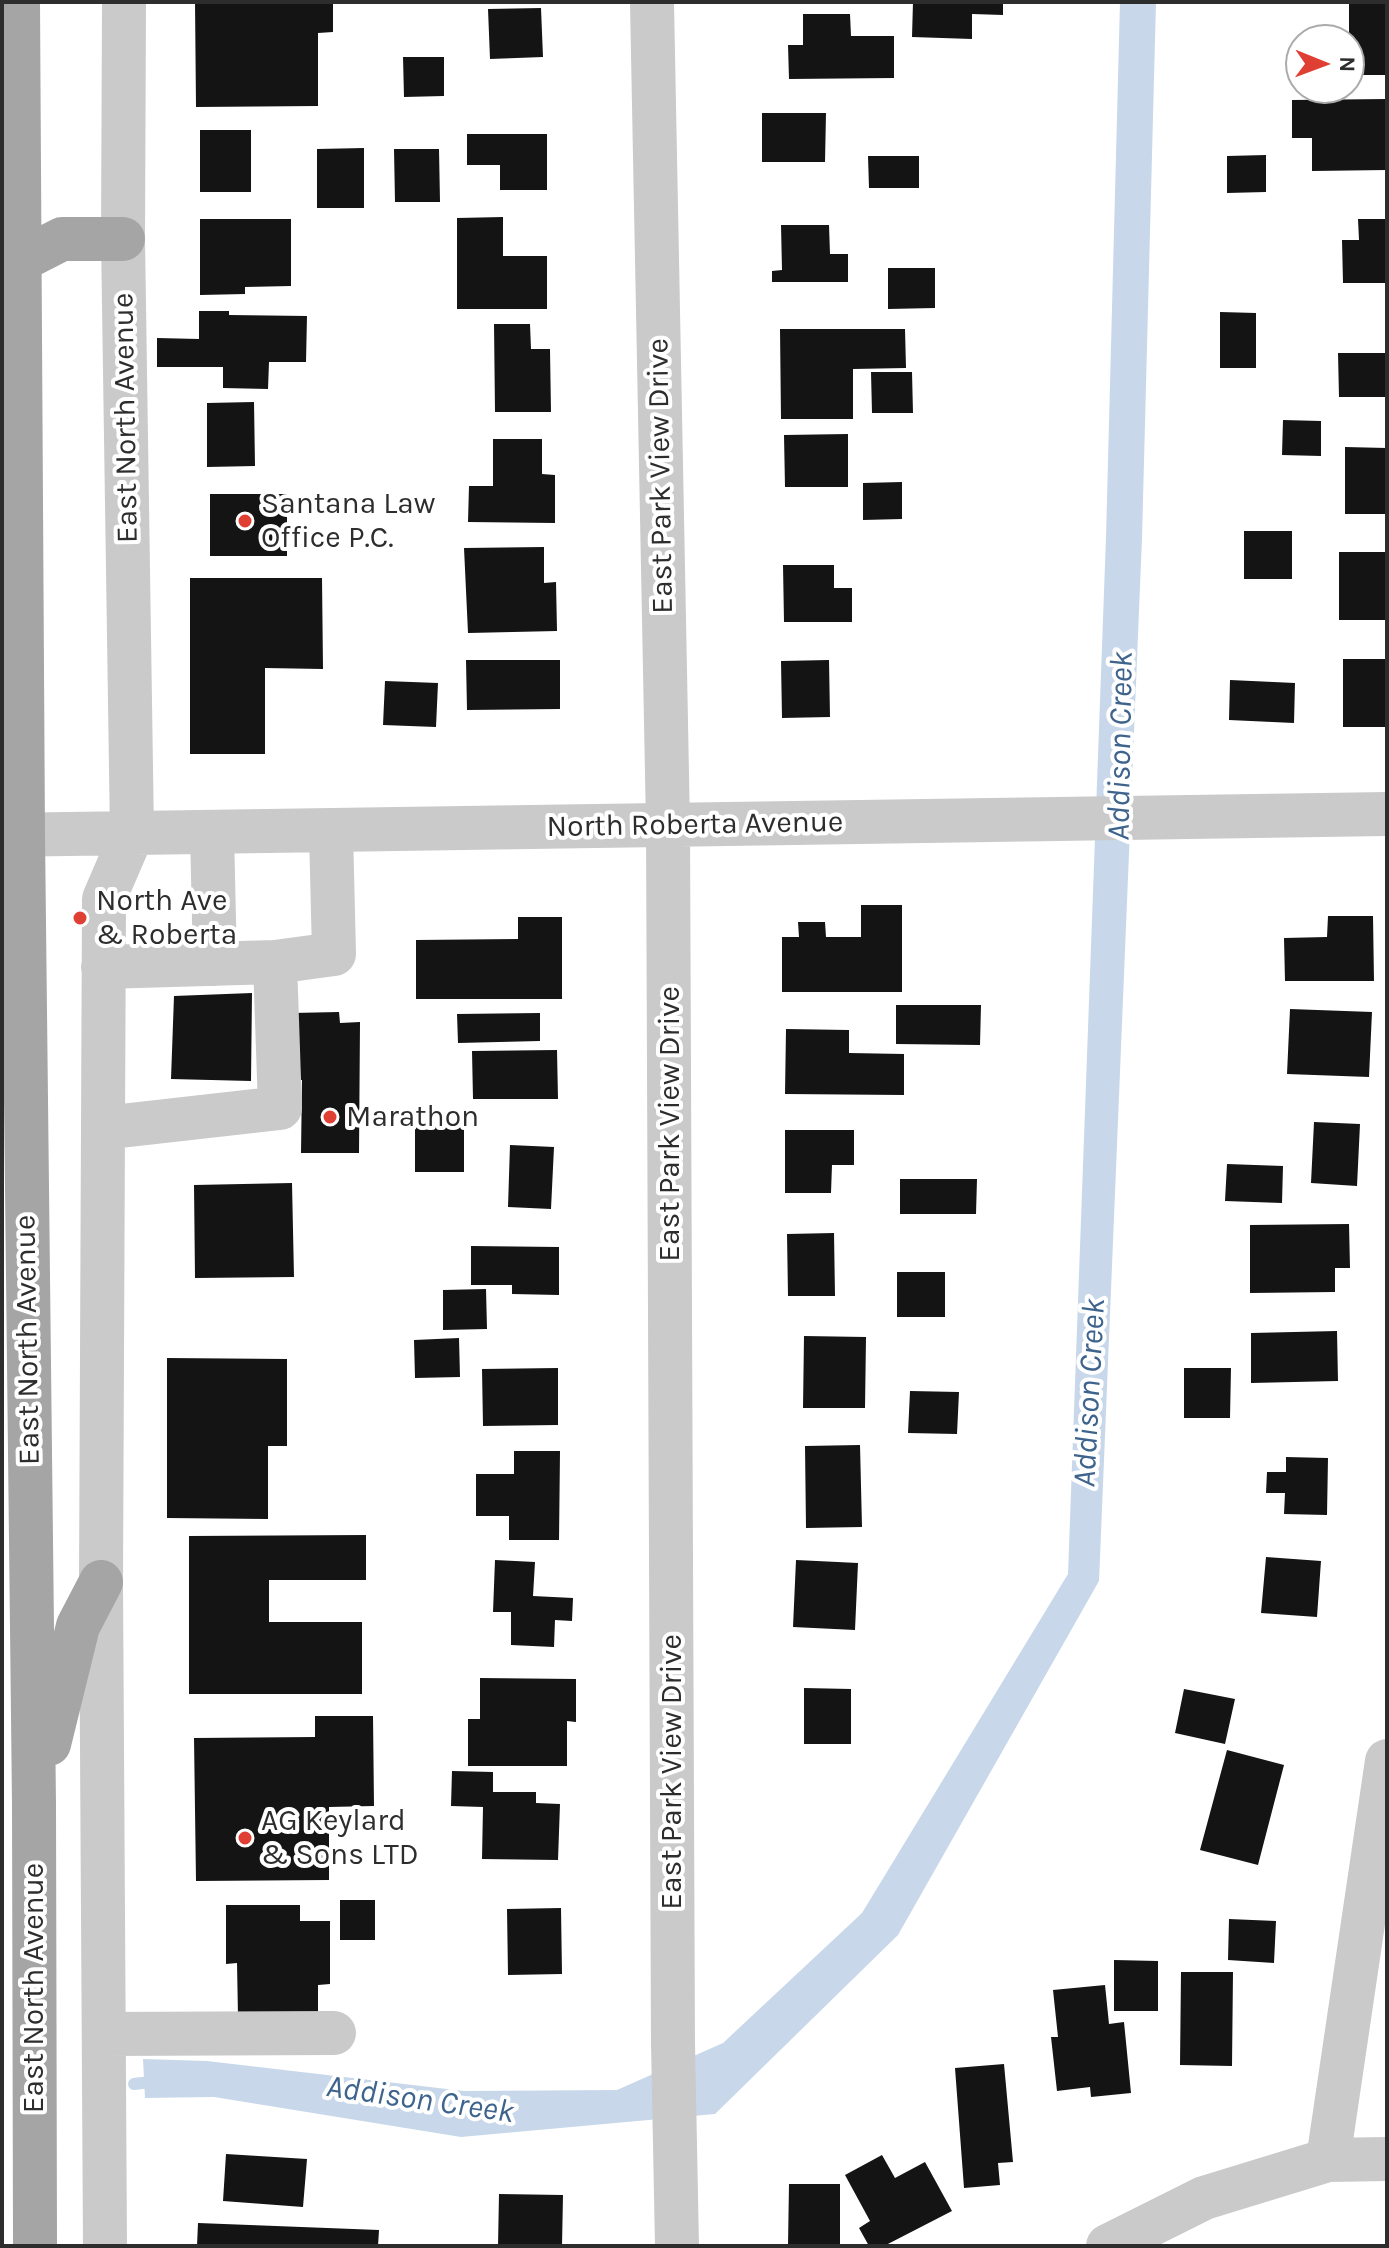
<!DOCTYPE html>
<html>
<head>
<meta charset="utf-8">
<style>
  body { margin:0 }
  #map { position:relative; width:1389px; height:2248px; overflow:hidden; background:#fff; font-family:Karla,sans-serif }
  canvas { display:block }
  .frame { position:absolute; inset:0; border:4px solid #2d2d2d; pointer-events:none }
  .north { position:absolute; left:1285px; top:24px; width:80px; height:80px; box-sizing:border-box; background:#fff; border:2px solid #ababab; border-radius:50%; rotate:91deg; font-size:22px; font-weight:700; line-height:32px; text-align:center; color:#2d2d2d }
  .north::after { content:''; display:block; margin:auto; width:28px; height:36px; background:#e04034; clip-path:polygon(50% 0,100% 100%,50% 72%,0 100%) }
</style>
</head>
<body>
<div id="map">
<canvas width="1389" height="2248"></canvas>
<div class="frame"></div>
<div class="north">N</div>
</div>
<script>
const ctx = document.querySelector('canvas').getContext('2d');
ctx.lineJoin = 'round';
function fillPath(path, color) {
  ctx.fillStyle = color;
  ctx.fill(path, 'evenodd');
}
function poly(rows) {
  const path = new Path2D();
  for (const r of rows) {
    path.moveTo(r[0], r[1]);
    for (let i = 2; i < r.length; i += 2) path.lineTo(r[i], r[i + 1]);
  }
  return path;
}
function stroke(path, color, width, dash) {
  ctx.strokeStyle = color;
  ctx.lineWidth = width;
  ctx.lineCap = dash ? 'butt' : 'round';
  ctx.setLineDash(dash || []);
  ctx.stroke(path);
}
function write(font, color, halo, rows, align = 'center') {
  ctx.font = font + ' Karla,sans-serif';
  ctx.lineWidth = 8;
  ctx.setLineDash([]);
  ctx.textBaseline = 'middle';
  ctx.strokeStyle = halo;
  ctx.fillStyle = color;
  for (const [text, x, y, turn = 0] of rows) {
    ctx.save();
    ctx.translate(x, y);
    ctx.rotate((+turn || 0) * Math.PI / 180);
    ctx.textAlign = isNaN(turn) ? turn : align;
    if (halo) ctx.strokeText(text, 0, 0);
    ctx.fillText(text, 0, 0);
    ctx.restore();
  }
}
fillPath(poly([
  [1120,2,1156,2,1142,538,1099,1581,898,1935,715,2114,461,2137,214,2097,145,2098,143,2059,207,2061,464,2091,617,2090,723,2043,862,1913,1068,1574,1106,537]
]), '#c8d8ea');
stroke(poly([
  [134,2084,159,2081]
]), '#c8d8ea', 12);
fillPath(poly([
  [195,2,333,2,333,32,318,33,318,106,196,107],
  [913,2,1003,2,1003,15,972,14,972,39,912,37],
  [1349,2,1387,2,1387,75,1349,75],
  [541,8,543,57,490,59,488,9],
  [803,14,850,14,851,36,894,36,894,78,789,79,788,45,803,45],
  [403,57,444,57,444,96,404,97],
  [1387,99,1387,170,1312,171,1312,138,1292,138,1292,100],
  [762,113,826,113,825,162,762,162],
  [200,130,251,130,251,192,200,192],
  [467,134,547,134,547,190,500,190,500,165,467,165],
  [364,148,364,208,317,208,317,149],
  [394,149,439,149,440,202,395,202],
  [1266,155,1266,192,1227,193,1227,156],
  [868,156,919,156,919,188,869,188],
  [503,217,503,256,547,256,547,309,457,309,457,218],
  [200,219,291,219,291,286,245,287,245,294,200,295],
  [1358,219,1387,219,1387,283,1343,283,1342,240,1359,240],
  [781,225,829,225,830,254,848,254,848,282,772,282,772,271,782,270],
  [888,268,935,268,935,308,888,309],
  [199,311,229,311,229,315,307,316,306,362,269,362,268,389,223,388,223,367,157,367,157,338,199,339],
  [1220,312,1256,313,1256,368,1220,368],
  [494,324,530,324,531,349,550,349,551,412,495,412],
  [780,329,905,329,906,368,853,369,853,419,781,419],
  [1338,353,1387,353,1387,397,1339,397],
  [871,372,912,372,913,413,872,413],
  [254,402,255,466,207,467,207,403],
  [1283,420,1321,421,1321,456,1282,455],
  [848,434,848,487,785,487,784,435],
  [493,439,542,439,542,474,555,475,555,523,468,522,469,486,493,486],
  [1345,447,1387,448,1387,514,1345,514],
  [902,482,902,519,863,520,863,483],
  [210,494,287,494,287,556,210,556],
  [1244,531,1292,531,1292,579,1244,579],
  [544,547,544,583,556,582,557,631,468,633,464,548],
  [1339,552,1387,552,1387,620,1339,620],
  [783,565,834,565,834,588,852,588,852,622,784,622],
  [190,578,322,578,323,669,265,668,265,754,190,754],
  [1343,659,1387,659,1387,727,1343,727],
  [466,660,560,660,560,709,467,710],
  [829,660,830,717,782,718,781,661],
  [1230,680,1295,683,1294,723,1229,720],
  [385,681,438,683,436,727,383,725],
  [861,905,902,905,902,992,782,992,782,937,799,937,798,922,825,922,826,937,861,937],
  [1328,916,1373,916,1374,981,1285,981,1284,938,1327,937],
  [518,917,562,917,562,999,416,999,416,940,518,939],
  [252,993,251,1081,171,1079,174,996],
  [896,1005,981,1005,980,1045,896,1044],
  [1290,1009,1372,1012,1369,1077,1287,1074],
  [339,1012,340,1023,360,1022,359,1153,301,1153,302,1080,293,1080,292,1013],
  [540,1013,540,1041,458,1043,457,1014],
  [786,1029,849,1030,849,1053,904,1054,904,1095,785,1094],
  [557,1050,558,1099,473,1099,472,1051],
  [1314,1122,1360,1124,1357,1186,1311,1183],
  [415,1123,464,1123,464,1172,415,1172],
  [785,1130,854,1130,854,1165,832,1165,831,1193,785,1193],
  [510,1145,554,1147,551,1209,508,1207],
  [1227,1164,1283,1166,1282,1203,1225,1201],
  [900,1179,977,1179,976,1214,900,1214],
  [292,1183,294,1277,195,1278,194,1185],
  [1349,1224,1350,1268,1335,1268,1335,1292,1250,1293,1250,1225],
  [834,1233,835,1296,788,1296,787,1234],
  [471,1246,559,1247,559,1295,512,1294,512,1285,471,1285],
  [897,1272,945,1272,945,1317,897,1317],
  [486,1289,487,1329,443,1330,443,1290],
  [1337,1331,1338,1381,1251,1383,1251,1333],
  [804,1336,866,1337,865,1408,803,1408],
  [459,1338,460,1377,415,1378,414,1340],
  [167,1358,287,1359,287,1446,268,1446,268,1519,167,1518],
  [558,1368,558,1425,483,1426,482,1369],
  [1184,1368,1231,1368,1230,1418,1184,1418],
  [910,1391,959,1392,957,1434,908,1433],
  [860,1445,862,1527,806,1528,805,1446],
  [514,1451,560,1451,559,1540,509,1540,509,1516,476,1516,476,1474,514,1474],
  [1286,1457,1328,1458,1327,1515,1284,1514,1285,1493,1266,1493,1267,1472,1286,1472],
  [366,1535,366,1580,269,1580,269,1622,362,1622,362,1694,189,1694,189,1536],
  [1266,1557,1321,1561,1317,1617,1261,1613],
  [495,1560,535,1562,533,1596,573,1598,572,1621,555,1620,554,1647,511,1645,511,1612,493,1612],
  [796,1560,858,1563,855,1630,793,1627],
  [480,1678,576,1679,576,1722,567,1721,567,1766,468,1766,468,1719,480,1719],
  [804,1688,851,1689,851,1744,804,1744],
  [1184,1689,1235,1699,1225,1744,1175,1733],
  [315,1716,373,1716,374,1806,329,1807,329,1880,196,1881,194,1738,315,1737],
  [1227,1750,1284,1765,1258,1865,1200,1850],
  [452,1771,493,1772,493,1792,536,1792,536,1803,560,1804,558,1860,482,1859,483,1807,451,1806],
  [340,1900,375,1900,375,1940,340,1940],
  [226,1905,300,1905,300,1921,330,1921,330,1984,318,1985,318,2016,238,2017,237,1963,226,1964],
  [561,1908,562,1974,508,1975,507,1909],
  [1229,1919,1276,1921,1274,1963,1228,1960],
  [1114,1960,1158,1961,1158,2011,1114,2011],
  [1181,1972,1233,1972,1232,2066,1180,2065],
  [1105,1985,1109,2024,1124,2022,1131,2093,1091,2097,1090,2087,1057,2091,1051,2037,1058,2037,1053,1990],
  [1004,2064,1013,2162,998,2163,1000,2185,964,2188,955,2068],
  [226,2154,307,2159,303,2207,223,2201],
  [882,2155,895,2178,925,2162,952,2211,884,2246,869,2246,859,2228,870,2221,845,2175],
  [789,2184,840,2184,840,2246,788,2246],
  [499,2194,563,2195,562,2246,498,2246],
  [198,2223,379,2230,378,2246,197,2246]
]), '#141414');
stroke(poly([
  [652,2,668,825,673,2043,677,2246],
  [212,832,215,964],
  [2,835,1387,814],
  [103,967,275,962],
  [103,1128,280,1108,275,962,334,954,331,831],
  [104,2034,334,2033],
  [1328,2160,1387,1761],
  [105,2246,101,1582,104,899,132,834,123,239,124,2],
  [1108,2246,1204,2198,1328,2160,1387,2159]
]), '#cacaca', 44);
stroke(poly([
  [18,2,23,835,34,1804,35,2246],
  [21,260,62,239,123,239],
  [49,1744,78,1626,101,1582]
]), '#a5a5a5', 44);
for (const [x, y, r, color] of [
  [245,521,8,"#e04034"],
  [80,918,8,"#e04034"],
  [330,1117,8,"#e04034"],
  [245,1838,8,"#e04034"]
]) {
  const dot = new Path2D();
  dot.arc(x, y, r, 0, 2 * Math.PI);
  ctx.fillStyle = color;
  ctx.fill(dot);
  stroke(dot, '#fff', 3);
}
write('30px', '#2d2d2d', '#fff', [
  ["East North Avenue",126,418,-91],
  ["East Park View Drive",661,476,-91],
  ["North Roberta Avenue",695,825,-1],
  ["East Park View Drive",670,1124,-90],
  ["East North Avenue",28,1340,-91],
  ["East Park View Drive",672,1772,-90],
  ["East North Avenue",34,1988,-90]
]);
write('30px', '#2d2d2d', '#fff', [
  ["Santana Law",261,504],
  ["Office P.C.",261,538],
  ["North Ave",96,901],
  ["& Roberta",96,935],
  ["Marathon",346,1117],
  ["AG Keylard",261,1821],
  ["& Sons LTD",261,1855]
], 'left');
write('italic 32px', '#3e638d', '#fff', [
  ["Addison Creek",1121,746,-89],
  ["Addison Creek",1090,1393,-87],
  ["Addison Creek",420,2100,8]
]);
</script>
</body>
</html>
